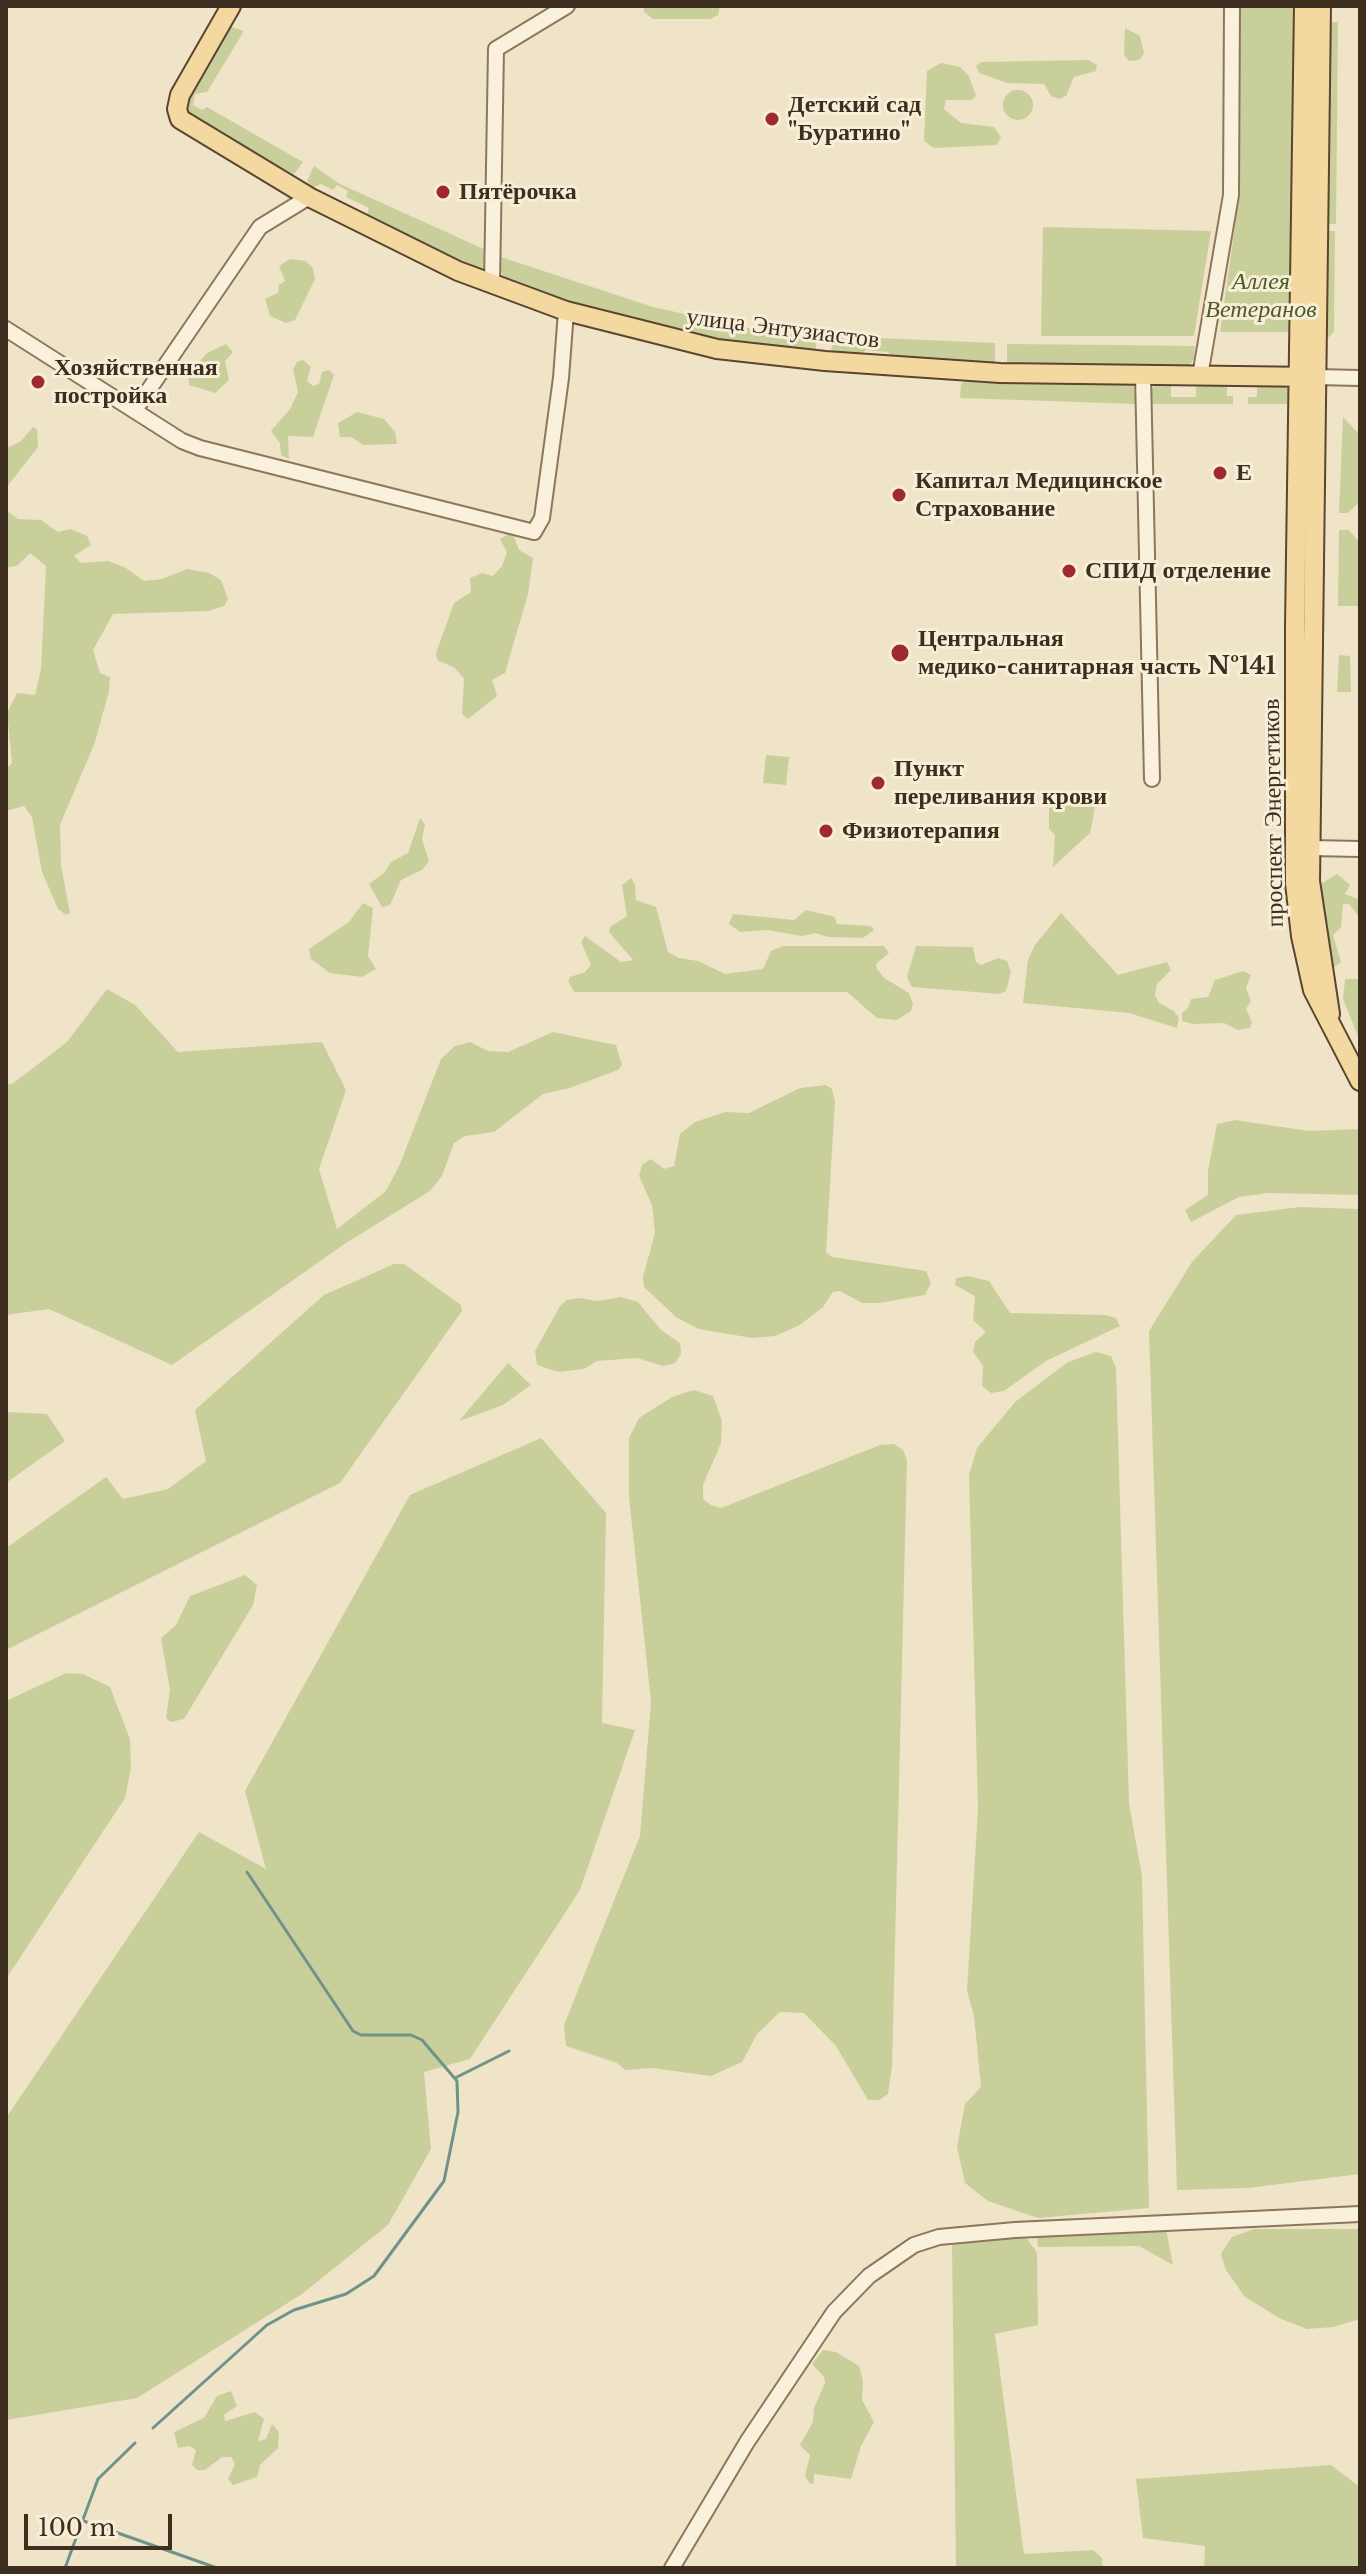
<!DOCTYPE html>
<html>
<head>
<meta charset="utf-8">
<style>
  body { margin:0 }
  #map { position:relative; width:1366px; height:2574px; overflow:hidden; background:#f0e4c8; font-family:"Libre Baskerville",serif }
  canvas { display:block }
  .frame { position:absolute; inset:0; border:8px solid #3d2e20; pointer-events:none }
  .scale { position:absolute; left:24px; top:2514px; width:148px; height:36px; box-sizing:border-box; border:4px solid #3d2e20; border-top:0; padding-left:10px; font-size:24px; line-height:28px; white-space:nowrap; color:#3d2e20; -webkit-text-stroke:6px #f7eed8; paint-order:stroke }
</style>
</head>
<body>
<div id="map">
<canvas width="1366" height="2574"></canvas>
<div class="frame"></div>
<div class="scale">100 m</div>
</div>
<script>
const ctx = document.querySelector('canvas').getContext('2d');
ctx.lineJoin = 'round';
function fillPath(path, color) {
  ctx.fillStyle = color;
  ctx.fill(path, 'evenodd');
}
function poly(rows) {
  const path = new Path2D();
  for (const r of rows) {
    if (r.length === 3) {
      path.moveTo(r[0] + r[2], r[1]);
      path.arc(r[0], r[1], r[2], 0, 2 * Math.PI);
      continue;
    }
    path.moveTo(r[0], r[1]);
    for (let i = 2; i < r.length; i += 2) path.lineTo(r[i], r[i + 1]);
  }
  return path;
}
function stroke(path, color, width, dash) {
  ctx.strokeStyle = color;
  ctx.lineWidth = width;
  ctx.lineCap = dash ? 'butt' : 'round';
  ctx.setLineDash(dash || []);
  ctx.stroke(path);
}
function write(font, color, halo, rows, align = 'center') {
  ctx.font = font + ' "Libre Baskerville",serif';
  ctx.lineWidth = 6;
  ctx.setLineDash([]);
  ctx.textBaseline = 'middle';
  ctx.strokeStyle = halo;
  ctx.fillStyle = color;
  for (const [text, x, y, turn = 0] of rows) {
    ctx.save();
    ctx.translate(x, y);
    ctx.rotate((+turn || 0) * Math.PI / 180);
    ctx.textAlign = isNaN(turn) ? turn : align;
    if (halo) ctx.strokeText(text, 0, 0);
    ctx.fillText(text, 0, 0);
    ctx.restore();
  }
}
fillPath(poly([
  [644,6,720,6,718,15,710,19,653,19,644,12],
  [1239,6,1298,6,1295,332,1220,332,1235,227],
  [1333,22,1338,22,1336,224,1327,224,1329,25],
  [229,26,244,31,207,92,195,94,193,105,202,110,207,107,303,162,294,174,239,148,189,117,186,110,185,103],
  [1125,28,1140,36,1144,54,1139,60,1129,61,1124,55],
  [1088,60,1097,65,1096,71,1074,77,1066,96,1059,99,1051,96,1044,84,1007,83,979,73,976,66,981,62],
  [941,63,960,67,969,76,976,96,971,100,946,100,944,109,961,123,994,127,1001,137,997,145,934,148,924,141,927,71],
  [1018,105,15],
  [314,166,340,184,488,251,486,276,366,217,369,208,346,197,348,191,337,185,333,190,321,184,312,188,307,181],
  [1043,227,1211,231,1194,336,1041,336],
  [1327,231,1335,231,1334,332,1329,337,1326,337],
  [498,256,653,307,770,333,811,336,817,340,815,353,690,335,595,312,503,280],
  [290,259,306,261,313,268,315,279,295,320,286,323,270,316,265,299,278,293,279,285,285,281,279,266],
  [833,336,995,343,995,366,893,359,888,352,866,350,856,356,831,355],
  [226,344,233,352,225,361,229,380,215,393,189,385,188,375,207,353],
  [1007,344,1115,345,1195,346,1194,359,1188,367,1007,366],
  [303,360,311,367,307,381,313,386,319,384,322,372,329,370,334,375,313,437,288,436,289,459,281,455,280,443,271,431,290,409,298,392,293,370,297,362],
  [968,379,1131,384,1137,389,1137,404,960,398,961,384],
  [1156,385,1171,385,1171,397,1196,397,1196,386,1227,386,1227,396,1233,396,1233,404,1149,404,1149,391],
  [1257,386,1289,386,1294,404,1248,404,1248,397,1257,397],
  [357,412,384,419,395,432,397,444,363,445,351,437,340,437,338,423],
  [1343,417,1360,435,1360,501,1348,513,1339,513],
  [33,427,37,429,38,447,6,488,6,448,20,442],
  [6,510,18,519,41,520,58,532,71,529,87,536,91,545,74,556,81,563,108,561,126,568,144,581,162,579,187,569,209,573,221,580,228,599,224,606,208,611,113,614,93,650,100,673,110,677,109,691,95,742,60,825,61,865,70,913,66,915,58,909,42,872,32,817,24,806,6,811,6,769,12,763,7,713,17,693,35,695,41,669,46,566,30,553,18,565,6,568],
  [1339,530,1349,530,1360,543,1360,606,1338,606],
  [512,532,519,550,533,558,528,594,505,673,492,680,497,696,468,719,462,714,464,679,455,668,437,660,436,653,454,603,471,592,470,578,482,573,493,576,502,566,507,552,500,539],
  [1339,655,1350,656,1351,692,1337,692],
  [766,755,789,757,786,785,763,783],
  [1082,791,1095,808,1090,833,1053,867,1055,835,1049,829,1049,808,1071,805],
  [420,818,425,824,422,839,429,861,422,870,401,880,390,905,382,907,369,884,385,872,391,862,408,853],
  [1337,874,1350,885,1345,894,1360,900,1360,918,1349,904,1343,904,1341,927,1333,935,1341,962,1332,969,1325,949,1323,905,1318,886],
  [631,878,635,885,636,900,656,907,668,952,679,958,698,961,725,974,763,969,771,951,783,946,884,946,889,953,876,964,877,969,884,978,909,993,913,1004,911,1011,897,1020,877,1018,847,992,574,992,568,981,570,977,585,972,591,965,581,942,585,936,621,962,633,960,609,932,610,927,627,916,622,885],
  [363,903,373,908,368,956,376,969,362,977,330,973,311,959,309,949,349,922],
  [806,910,835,917,837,924,871,926,874,930,863,938,829,937,815,933,802,936,767,930,740,932,729,924,733,914,794,920],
  [1061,913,1118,975,1167,962,1171,970,1157,984,1155,995,1159,1003,1174,1011,1179,1018,1177,1028,1129,1013,1023,1003,1028,960,1035,945],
  [916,946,973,947,976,962,981,965,998,958,1007,961,1011,972,1006,991,999,994,912,987,907,977],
  [1243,971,1251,975,1246,988,1251,1001,1246,1009,1252,1022,1250,1028,1238,1030,1224,1023,1193,1024,1182,1021,1182,1013,1188,1008,1191,999,1208,997,1215,980],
  [1345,979,1360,979,1360,1041,1343,999],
  [107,989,135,1005,178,1052,322,1042,346,1090,319,1169,337,1229,386,1191,400,1164,441,1059,455,1046,470,1042,488,1051,508,1052,553,1032,616,1045,622,1065,618,1070,570,1088,543,1094,494,1132,465,1136,454,1143,442,1176,430,1191,346,1243,172,1365,49,1309,6,1315,6,1084,12,1084,67,1042],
  [826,1085,832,1089,835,1101,826,1252,832,1257,926,1271,931,1283,925,1295,879,1303,862,1303,840,1291,833,1292,823,1307,800,1325,775,1336,752,1338,699,1329,677,1318,644,1287,643,1277,655,1233,652,1205,639,1176,642,1165,651,1159,664,1169,674,1166,680,1134,695,1122,725,1112,749,1113,800,1088],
  [1235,1120,1309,1131,1360,1129,1360,1195,1268,1193,1239,1197,1191,1222,1185,1210,1208,1195,1208,1171,1217,1124],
  [1300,1207,1360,1209,1360,2174,1248,2188,1177,2190,1149,1331,1192,1262,1236,1215],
  [394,1264,404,1264,461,1305,462,1311,340,1483,6,1650,6,1548,106,1477,123,1499,168,1489,206,1461,195,1410,324,1295],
  [968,1276,989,1281,1010,1313,1106,1315,1116,1318,1120,1326,1046,1361,1004,1391,991,1393,982,1386,983,1366,973,1352,975,1342,986,1332,973,1320,975,1296,955,1285,956,1278],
  [621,1297,638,1302,661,1330,680,1343,681,1354,675,1363,663,1366,637,1358,597,1361,584,1369,558,1372,537,1365,535,1351,560,1306,567,1300,580,1298,597,1301],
  [1096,1352,1111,1356,1116,1368,1129,1804,1142,1876,1149,2208,1038,2218,988,2201,965,2183,957,2147,965,2104,981,2087,974,2016,967,1991,978,1808,969,1475,977,1448,1015,1402,1068,1362],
  [508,1363,531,1385,503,1405,459,1421],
  [694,1390,713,1396,722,1421,721,1443,703,1485,703,1499,711,1505,721,1508,880,1445,894,1444,903,1450,907,1460,892,2067,888,2094,879,2100,868,2100,836,2046,804,2013,780,2012,757,2034,742,2062,711,2076,652,2068,625,2070,617,2063,566,2046,564,2025,640,1836,651,1702,629,1497,629,1438,639,1418,672,1397],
  [6,1412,47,1414,65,1441,6,1483],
  [541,1438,606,1513,602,1723,635,1730,580,1890,470,2059,424,2072,431,2149,388,2225,302,2294,137,2398,6,2420,6,2118,199,1832,266,1869,245,1791,410,1495],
  [245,1575,257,1585,253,1605,184,1719,171,1722,166,1718,170,1690,161,1638,176,1625,190,1596],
  [66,1673,83,1674,110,1687,130,1739,131,1768,125,1798,6,1979,6,1701],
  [1166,2229,1173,2265,1139,2246,1038,2247,1037,2236],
  [1254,2229,1360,2229,1360,2319,1333,2327,1307,2329,1281,2319,1245,2297,1226,2270,1221,2254,1232,2237],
  [1024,2234,1037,2253,1038,2325,995,2334,1024,2554,1093,2550,1102,2558,1103,2568,956,2568,952,2245],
  [823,2350,836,2352,859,2366,863,2381,862,2400,874,2422,861,2446,851,2479,814,2474,814,2483,810,2484,805,2476,810,2455,800,2445,813,2422,814,2408,825,2383,824,2377,812,2364],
  [231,2391,237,2406,224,2415,225,2421,255,2412,264,2419,258,2441,266,2439,272,2424,279,2432,278,2448,260,2465,257,2477,233,2485,228,2479,235,2464,231,2457,222,2457,205,2470,197,2470,192,2465,196,2450,189,2446,178,2448,174,2432,204,2418,217,2396],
  [1331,2465,1360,2487,1360,2568,1204,2568,1205,2546,1143,2538,1136,2479]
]), '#c9cf9b');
stroke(poly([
  [455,2078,509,2051],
  [153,2428,267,2325,294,2310,346,2294,374,2276,444,2181,458,2112,457,2081,422,2040,411,2035,361,2035,353,2031,247,1872],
  [81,2520,217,2568],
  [65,2568,98,2479,135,2443]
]), '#6f938a', 3);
const minor = poly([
  [492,284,496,49,567,6],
  [6,329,182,441,200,448,534,532,542,518,561,378,566,311],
  [1143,375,1152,779],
  [1200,376,1231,195,1232,6],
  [1316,377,1360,378],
  [135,410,260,227,309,197],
  [1311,848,1360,849],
  [672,2568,747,2442,834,2312,869,2276,914,2245,939,2237,1015,2230,1360,2214]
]);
const major = poly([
  [231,6,180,95,177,109,180,119,309,197,458,271,566,311,717,349,825,361,1000,373,1316,377],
  [1304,6,1295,625,1295,883,1301,936,1313,990,1360,1081],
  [1321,6,1310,881,1330,1014]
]);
stroke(minor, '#8d765c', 18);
stroke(major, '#5b4430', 22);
stroke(minor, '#faf1dc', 14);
stroke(major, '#f3d9a0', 18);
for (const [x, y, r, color] of [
  [772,119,8,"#9e2a2b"],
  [443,192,8,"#9e2a2b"],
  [38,382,8,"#9e2a2b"],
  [1220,473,8,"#9e2a2b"],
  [899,495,8,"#9e2a2b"],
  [1069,571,8,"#9e2a2b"],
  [900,653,10,"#9e2a2b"],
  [878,783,8,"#9e2a2b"],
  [826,831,8,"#9e2a2b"]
]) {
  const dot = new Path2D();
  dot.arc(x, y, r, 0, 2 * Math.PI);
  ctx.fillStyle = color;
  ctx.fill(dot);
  stroke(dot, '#f7eed8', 3);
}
write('bold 24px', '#3d2e20', '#f7eed8', [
  ["Детский сад",788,105],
  ["\"Буратино\"",788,133],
  ["Пятёрочка",459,192],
  ["Хозяйственная",54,368],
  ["постройка",54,396],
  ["Е",1236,473],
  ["Капитал Медицинское",915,481],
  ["Страхование",915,509],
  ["СПИД отделение",1085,571],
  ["Центральная",918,639],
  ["медико-санитарная часть №141",918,667],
  ["Пункт",894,769],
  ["переливания крови",894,797],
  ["Физиотерапия",842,831]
], 'left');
write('italic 24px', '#4d5a26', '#f7eed8', [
  ["Аллея",1261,282],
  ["Ветеранов",1261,310]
]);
write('24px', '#3d2e20', '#f7eed8', [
  ["улица Энтузиастов",783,329,7],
  ["проспект Энергетиков",1274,813,-91]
]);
</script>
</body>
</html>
